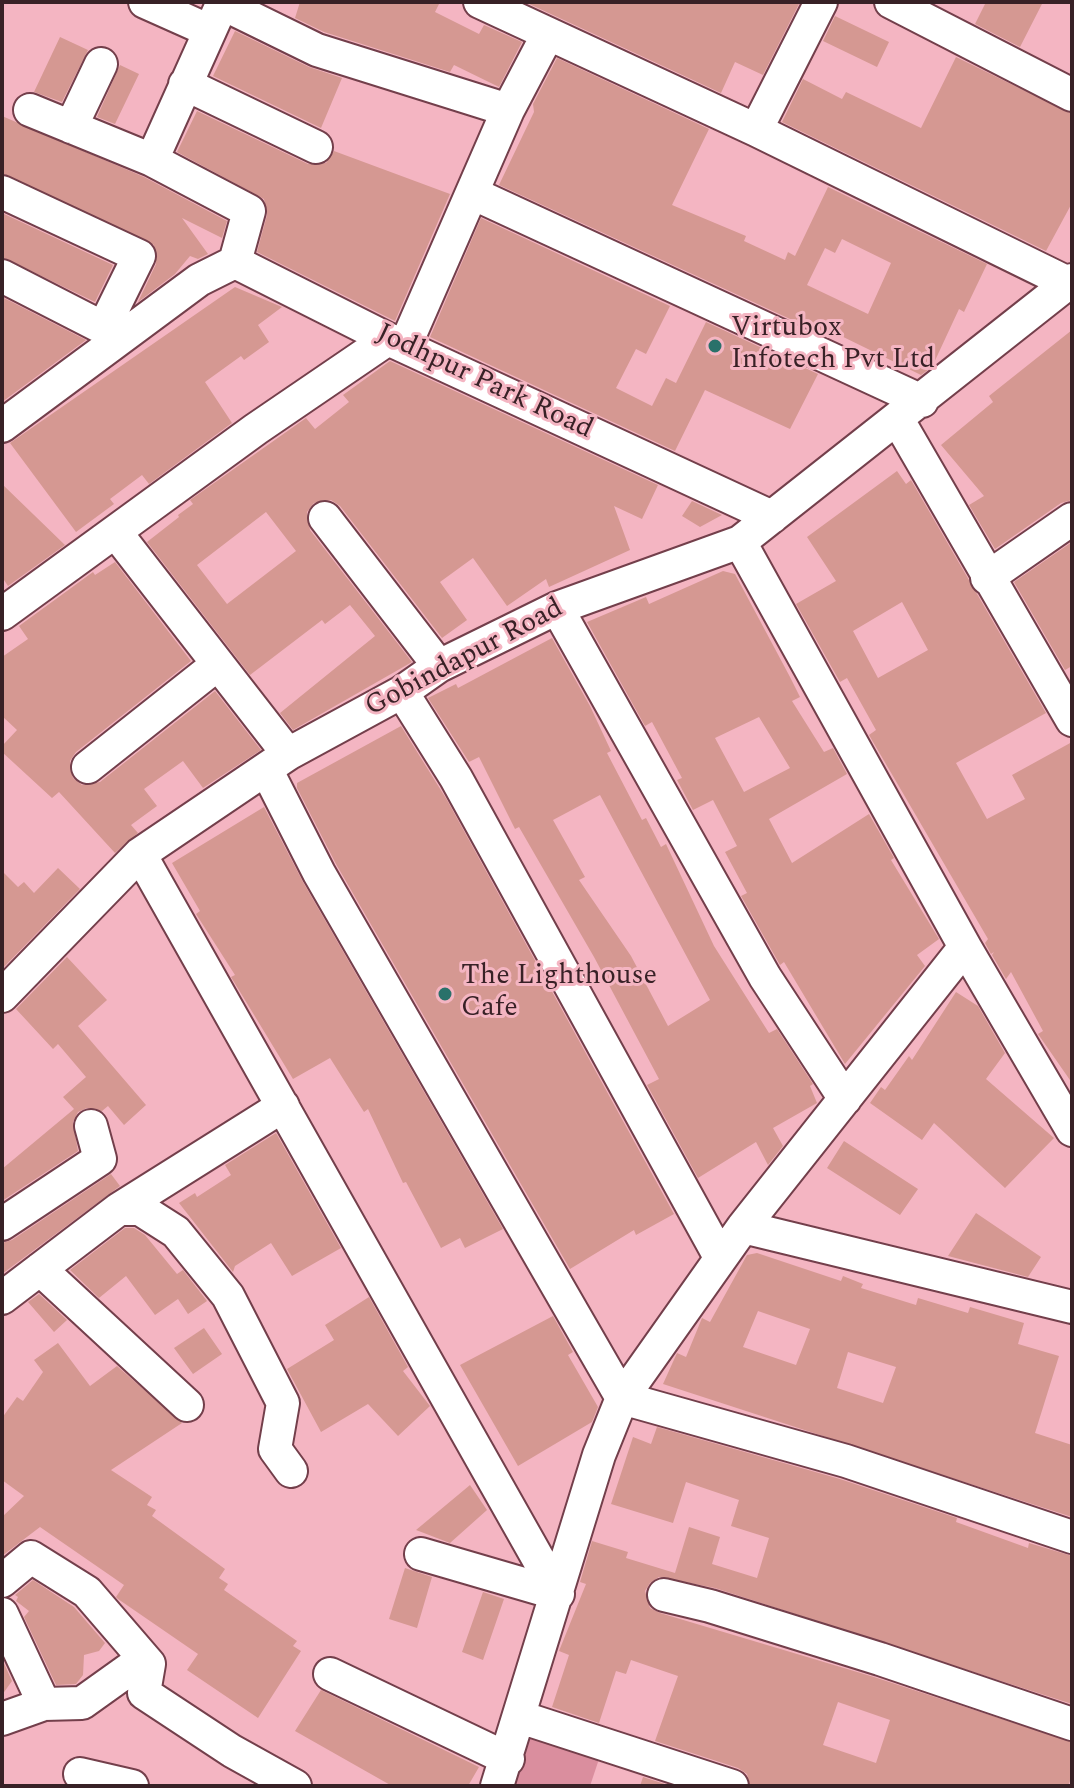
<!DOCTYPE html>
<html>
<head>
<meta charset="utf-8">
<style>
  body { margin:0 }
  #map { position:relative; width:1074px; height:1788px; overflow:hidden; background:#f4b5c2; font-family:Spectral,serif }
  canvas { display:block }
  .frame { position:absolute; inset:0; border:4px solid #382126; pointer-events:none }
</style>
</head>
<body>
<div id="map">
<canvas width="1074" height="1788"></canvas>
<div class="frame"></div>
</div>
<script>
const ctx = document.querySelector('canvas').getContext('2d');
ctx.lineJoin = 'round';
function fillPath(path, color) {
  ctx.fillStyle = color;
  ctx.fill(path, 'evenodd');
}
function poly(rows) {
  const path = new Path2D();
  for (const r of rows) {
    path.moveTo(r[0], r[1]);
    for (let i = 2; i < r.length; i += 2) path.lineTo(r[i], r[i + 1]);
  }
  return path;
}
function stroke(path, color, width, dash) {
  ctx.strokeStyle = color;
  ctx.lineWidth = width;
  ctx.lineCap = dash ? 'butt' : 'round';
  ctx.setLineDash(dash || []);
  ctx.stroke(path);
}
function write(font, color, halo, rows, align = 'center') {
  ctx.font = font + ' Spectral,serif';
  ctx.lineWidth = 6;
  ctx.setLineDash([]);
  ctx.textBaseline = 'middle';
  ctx.strokeStyle = halo;
  ctx.fillStyle = color;
  for (const [text, x, y, turn = 0] of rows) {
    ctx.save();
    ctx.translate(x, y);
    ctx.rotate((+turn || 0) * Math.PI / 180);
    ctx.textAlign = isNaN(turn) ? turn : align;
    if (halo) ctx.strokeText(text, 0, 0);
    ctx.fillText(text, 0, 0);
    ctx.restore();
  }
}
fillPath(poly([
  [526,1726,601,1753,590,1786,505,1786]
]), '#da8e9e');
fillPath(poly([
  [300,2,440,2,435,12,479,34,484,25,522,42,499,87,454,65,450,72,324,32,295,18],
  [525,2,800,2,763,75,735,62,721,93],
  [986,2,1043,2,1020,47,975,24],
  [835,16,889,42,877,67,823,41],
  [235,31,309,67,342,78,321,128,213,76],
  [60,37,88,50,62,102,34,92],
  [956,57,1072,114,1072,203,1046,251,782,122,803,79,842,99,846,92,921,128],
  [557,58,709,129,672,205,746,236,744,241,785,260,788,252,795,256,828,187,987,264,964,312,959,309,932,367,921,375,829,330,827,336,499,185,534,112,533,104],
  [842,239,891,263,868,314,807,285,825,248,835,253],
  [120,65,139,74,115,124,97,117],
  [197,111,308,164,326,163,334,151,450,194,395,321,257,252,267,215,264,199,177,152],
  [2,116,144,177,227,221,222,238,182,218,208,254,198,259,190,256,175,274,138,302,156,264,154,245,2,173],
  [2,213,113,265,95,302,2,257],
  [481,218,670,306,646,354,636,349,616,388,652,406,666,378,676,383,706,322,818,374,790,429,705,390,675,451,430,337],
  [235,287,282,307,258,325,269,342,244,360,241,356,205,382,232,423,149,484,142,475,110,499,114,504,76,532,10,443],
  [2,297,86,340,2,402],
  [1072,330,1072,500,1061,503,995,549,969,505,984,496,941,445,993,402,989,396],
  [390,361,658,485,642,519,614,506,630,550,549,587,546,579,507,606,473,558,440,582,467,620,442,638,340,506,331,500,314,503,307,512,310,530,412,662,293,730,280,713,375,636,350,605,325,624,322,620,250,675,147,542,179,517,178,515,193,504,190,500,306,418,315,429,349,402,343,395],
  [266,512,296,551,227,604,197,565],
  [897,471,906,484,911,480,1046,713,956,763,987,819,1025,799,1012,775,1072,742,1072,1083,1038,1034,1043,1031,1011,972,1006,979,992,955,994,952,991,954,985,943,988,939,869,735,876,730,847,678,840,682,796,604,836,581,807,537],
  [902,602,928,650,878,678,853,631],
  [2,484,65,545,8,586,2,577],
  [692,501,722,515,700,527,682,516],
  [1072,542,1072,666,1065,670,1014,582],
  [115,562,191,661,76,752,70,761,73,778,82,785,100,782,215,691,261,750,203,788,183,761,144,789,157,806,131,825,138,833,115,853,59,792,52,798,2,752,2,746,17,730,2,716,2,657,28,639,19,626,93,572,95,575],
  [723,571,735,574,790,677,800,697,792,701,824,752,833,748,847,774,769,819,792,863,869,814,894,858,891,860,939,939,917,955,925,966,845,1064,784,962,780,965,741,896,747,893,725,852,737,846,713,800,693,810,677,780,682,778,652,722,645,726,587,622,646,597,649,604],
  [759,717,790,768,744,792,715,738],
  [552,638,590,706,611,751,607,753,642,820,646,818,661,847,666,844,714,946,769,1033,777,1029,813,1084,810,1086,817,1103,773,1128,783,1146,768,1165,756,1142,698,1178,647,1085,659,1079,594,957,519,827,515,829,479,757,469,762,428,698,456,684,458,688],
  [600,795,710,1000,668,1026,631,956,579,880,585,877,553,820],
  [401,726,447,800,674,1214,636,1235,634,1230,570,1269,336,864,297,788,297,783],
  [264,807,303,882,503,1229,465,1248,460,1238,441,1248,406,1182,403,1183,368,1109,364,1112,330,1058,293,1079,231,977,235,975,196,914,200,911,172,863],
  [58,868,80,889,2,969,2,871,18,887,24,882,34,893],
  [67,957,107,1000,78,1026,146,1105,124,1125,108,1106,102,1111,87,1108,78,1112,73,1122,78,1151,2,1201,2,1169,74,1109,63,1097,86,1077,58,1044,53,1049,16,1009],
  [956,992,978,1006,1005,1053,986,1079,1054,1138,1005,1188,934,1123,922,1140,870,1103,881,1087,885,1090,909,1056,912,1060],
  [276,1133,341,1248,292,1276,271,1243,235,1266,233,1272,179,1203,195,1193,197,1197,231,1175,225,1165],
  [844,1141,918,1189,900,1215,827,1168],
  [111,1174,120,1186,2,1274,2,1243,12,1240],
  [976,1213,1041,1257,1028,1277,948,1256],
  [125,1228,134,1228,145,1235,177,1274,183,1270,207,1301,188,1314,178,1299,155,1315,126,1276,99,1298,70,1270],
  [757,1253,841,1281,843,1276,863,1284,861,1288,916,1305,918,1298,968,1313,970,1307,1024,1323,1018,1344,1059,1356,1035,1433,1072,1445,1072,1517,663,1384,677,1353,686,1357,702,1318,710,1322,747,1255],
  [758,1311,810,1329,796,1365,743,1347],
  [848,1352,896,1367,883,1403,837,1388],
  [39,1294,67,1320,54,1332,28,1302],
  [369,1297,408,1367,403,1371,430,1406,398,1436,368,1404,321,1432,287,1369,334,1340,325,1325],
  [553,1316,573,1352,568,1355,598,1407,592,1422,518,1466,460,1365],
  [204,1328,222,1354,193,1374,174,1348],
  [58,1343,90,1386,117,1366,182,1423,111,1470,152,1497,147,1505,156,1510,152,1516,225,1569,219,1578,228,1584,224,1590,297,1641,293,1646,301,1651,258,1718,187,1670,198,1654,118,1599,116,1597,124,1585,40,1527,2,1556,2,1517,24,1496,2,1480,2,1418,17,1397,23,1401,43,1372,34,1360],
  [657,1427,840,1479,957,1518,956,1522,1028,1548,1029,1543,1072,1556,1072,1704,715,1588,659,1577,650,1583,645,1591,650,1608,660,1613,874,1677,1072,1742,1072,1776,1068,1786,750,1786,747,1774,738,1768,655,1741,678,1676,631,1660,626,1674,616,1671,599,1723,552,1707,569,1655,559,1651,586,1584,580,1582,592,1541,628,1552,626,1558,675,1573,689,1527,720,1537,712,1564,757,1578,769,1538,731,1526,739,1500,686,1482,673,1523,611,1504,633,1437,651,1444],
  [838,1702,890,1720,876,1763,823,1745],
  [470,1485,487,1510,450,1543,416,1530],
  [405,1568,432,1577,417,1628,389,1619],
  [33,1580,74,1607,105,1643,99,1651,84,1655,83,1675,76,1684,56,1685,24,1617,29,1611,16,1601,18,1597,15,1595],
  [483,1592,504,1599,483,1660,462,1652],
  [2,1659,12,1681,2,1695],
  [321,1690,479,1767,468,1786,392,1786,295,1731],
  [643,1777,671,1786,640,1786]
]), '#d59892');
const minor = poly([
  [145,2,210,31],
  [223,2,152,160,249,211,235,262],
  [480,2,756,130,1068,283],
  [891,2,1072,95],
  [223,4,317,50,508,110,405,346],
  [185,84,316,147],
  [30,110,152,160],
  [508,110,548,34],
  [71,127,101,64],
  [756,130,821,2],
  [2,192,139,256,104,327],
  [472,193,922,401],
  [2,276,121,337],
  [898,420,1072,720],
  [2,426,199,280,235,262,388,339,772,517],
  [325,518,439,666],
  [117,534,288,754],
  [740,542,965,947],
  [987,578,1072,519],
  [557,608,765,977,845,1099],
  [2,614,256,429,388,339],
  [402,692,456,778,720,1257],
  [88,767,218,664],
  [266,769,319,873,622,1398,846,1461,1072,1537],
  [140,854,558,1594],
  [2,996,140,854,288,754,402,692,439,666,557,608,740,542,1072,280],
  [119,1209,140,1209,176,1232,228,1296,283,1403,275,1449,291,1471],
  [2,1224,100,1159,91,1126],
  [743,1227,1072,1307],
  [40,1269,187,1405],
  [2,1298,119,1209,283,1106],
  [421,1554,558,1594],
  [2,1581,31,1557,87,1592,149,1664],
  [664,1595,710,1606,880,1659,1072,1724],
  [2,1614,44,1704,82,1703,131,1668,149,1664],
  [149,1664,144,1693,232,1751,295,1786],
  [330,1674,508,1759],
  [520,1717,732,1786],
  [2,1719,44,1704],
  [80,1774,132,1786],
  [497,1786,599,1455,622,1398,743,1227,965,947,1072,1130]
]);
stroke(minor, '#733f4b', 36);
stroke(minor, '#fff', 32);
for (const [x, y, r, color] of [
  [715,346,8,"#29716a"],
  [445,994,8,"#29716a"]
]) {
  const dot = new Path2D();
  dot.arc(x, y, r, 0, 2 * Math.PI);
  ctx.fillStyle = color;
  ctx.fill(dot);
  stroke(dot, '#f4b5c2', 3);
}
write('28px', '#382126', '#f4b5c2', [
  ["Virtubox",731,330],
  ["Infotech Pvt Ltd",731,362],
  ["The Lighthouse",461,978],
  ["Cafe",461,1010]
], 'left');
write('28px', '#382126', '#f4b5c2', [
  ["Jodhpur Park Road",484,383,25],
  ["Gobindapur Road",465,659,-28]
]);
</script>
</body>
</html>
